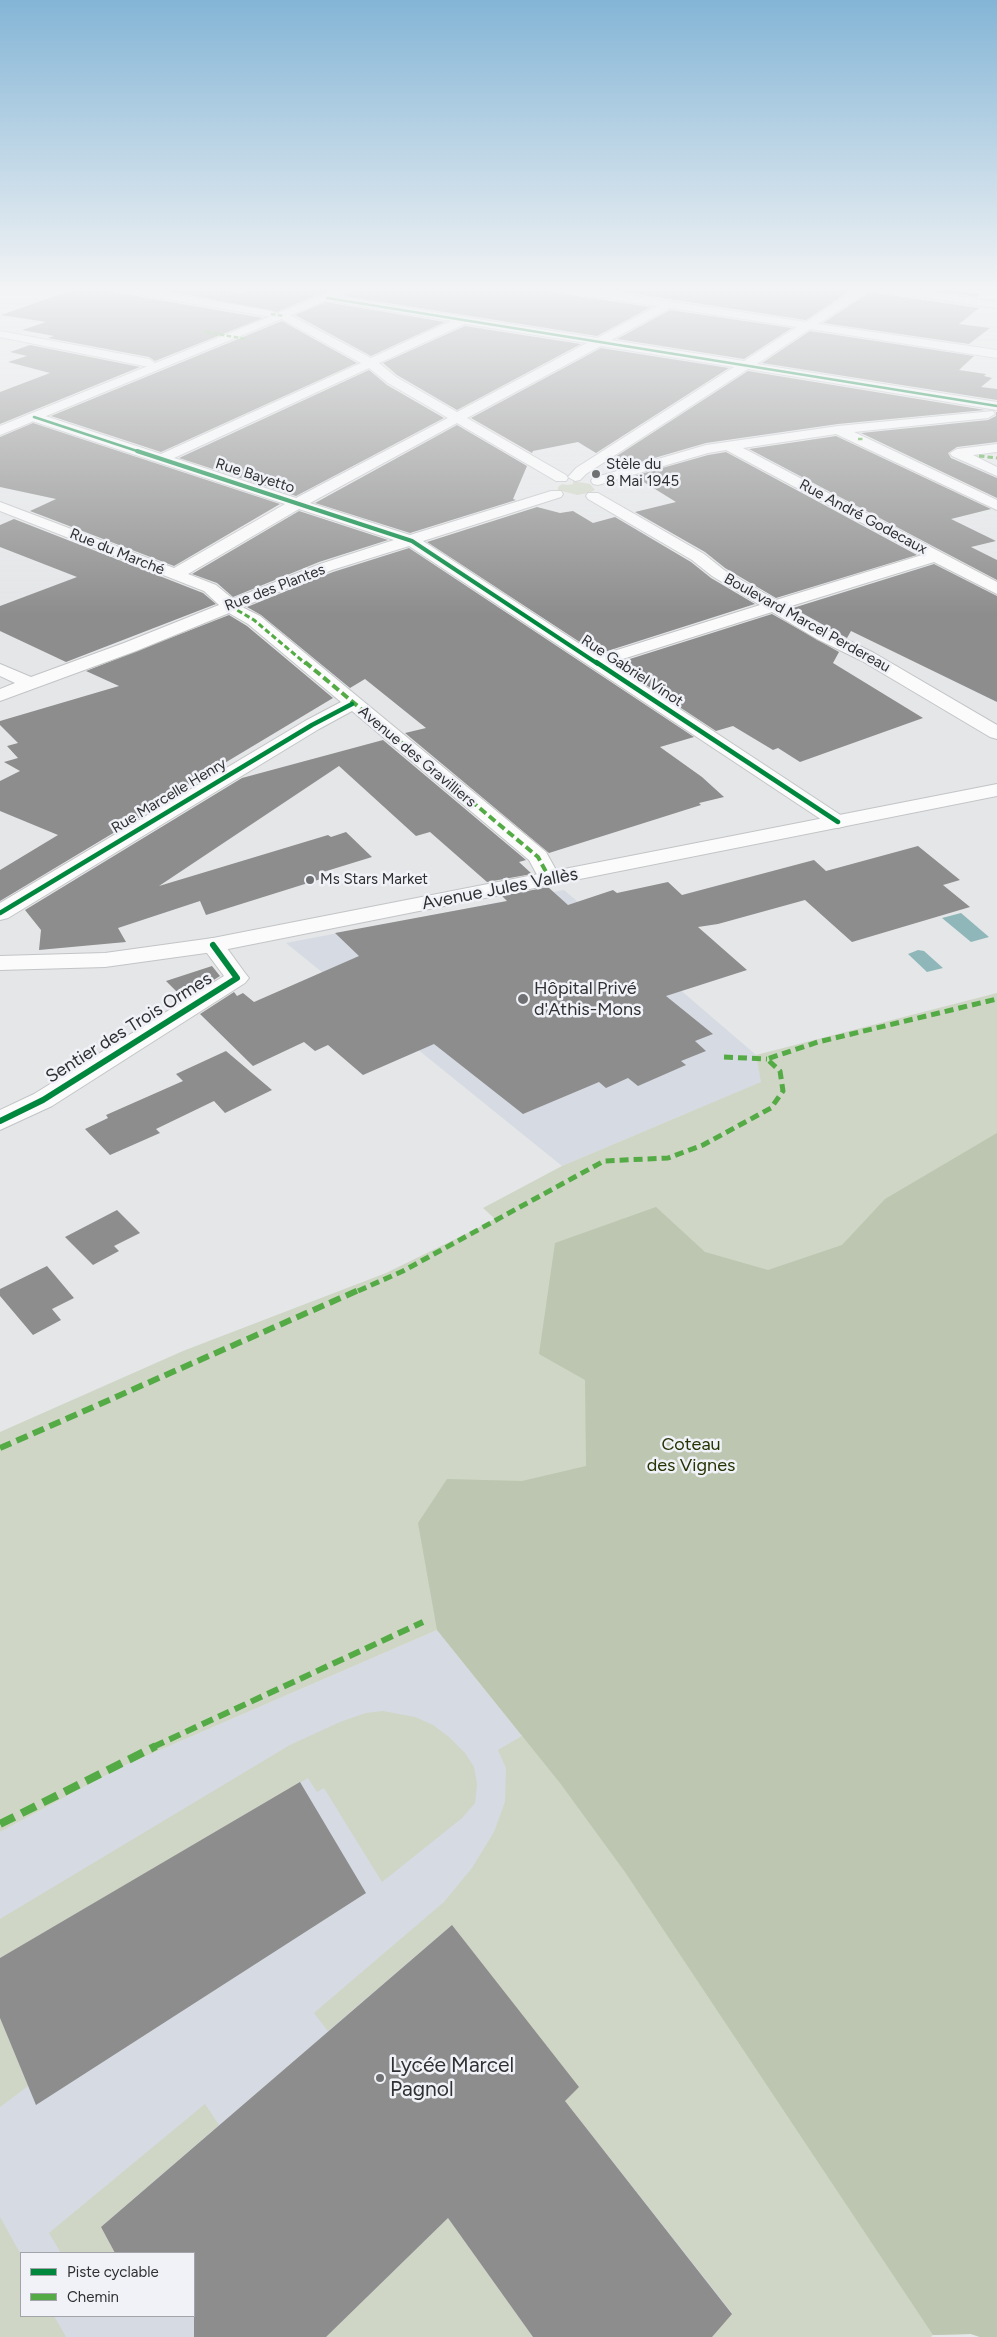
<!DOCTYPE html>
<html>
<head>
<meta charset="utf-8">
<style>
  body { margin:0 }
  #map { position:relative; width:997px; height:2337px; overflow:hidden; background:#e4e6e8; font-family:Figtree,sans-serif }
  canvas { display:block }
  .legend { position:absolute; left:20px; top:2252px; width:175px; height:65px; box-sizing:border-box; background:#f0f2f8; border:1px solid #a3a4a9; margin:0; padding:6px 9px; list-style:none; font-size:15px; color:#2f3032 }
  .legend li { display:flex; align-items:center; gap:10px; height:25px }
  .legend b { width:25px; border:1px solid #a3a4a9 }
</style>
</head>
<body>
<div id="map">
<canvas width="997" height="2337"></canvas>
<ul class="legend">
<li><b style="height:6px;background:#00873e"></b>Piste cyclable</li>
<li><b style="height:6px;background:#54ab45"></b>Chemin</li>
</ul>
</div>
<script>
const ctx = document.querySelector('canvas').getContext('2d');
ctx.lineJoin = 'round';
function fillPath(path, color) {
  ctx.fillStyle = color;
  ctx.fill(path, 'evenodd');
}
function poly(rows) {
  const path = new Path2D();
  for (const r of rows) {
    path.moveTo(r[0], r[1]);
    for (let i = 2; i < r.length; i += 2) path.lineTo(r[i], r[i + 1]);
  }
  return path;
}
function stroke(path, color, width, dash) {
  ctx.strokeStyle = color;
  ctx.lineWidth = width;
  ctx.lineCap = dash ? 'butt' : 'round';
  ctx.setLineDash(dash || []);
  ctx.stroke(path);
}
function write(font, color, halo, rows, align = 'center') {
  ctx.font = font + ' Figtree,sans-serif';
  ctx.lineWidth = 5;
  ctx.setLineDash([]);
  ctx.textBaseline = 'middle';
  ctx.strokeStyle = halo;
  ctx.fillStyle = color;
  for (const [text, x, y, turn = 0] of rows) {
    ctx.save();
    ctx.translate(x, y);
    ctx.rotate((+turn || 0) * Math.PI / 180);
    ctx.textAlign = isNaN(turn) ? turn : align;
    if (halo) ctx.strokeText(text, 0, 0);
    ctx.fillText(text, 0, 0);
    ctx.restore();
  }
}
fillPath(poly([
  [564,890,756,1055,762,1082,562,1166,286,943],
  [437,1630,560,1783,931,2337,0,2337,0,1832,123,1766],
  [21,2253,194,2253,194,2316,21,2316]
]), '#d6dae2');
fillPath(poly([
  [573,481,590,484,595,490,589,493,577,495,558,490,558,487,562,484,567,485,573,484],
  [997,993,997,2337,980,2337,971,2334,933,2335,931,2337,712,2337,732,2313,565,2101,578,2087,452,1925,328,2031,314,2013,444,1902,472,1868,494,1832,505,1802,506,1768,498,1750,522,1736,437,1630,123,1766,0,1832,0,1432,183,1351,386,1273,478,1228,495,1219,483,1208,562,1166,761,1082,756,1055],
  [383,1711,415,1717,433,1725,449,1737,465,1753,474,1767,477,1784,475,1803,462,1818,382,1882,324,1788,317,1792,308,1778,0,1958,0,1919,290,1745,340,1722,366,1713],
  [0,2018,28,2086,0,2107],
  [205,2104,219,2125,101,2227,115,2253,61,2253,49,2233],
  [0,2217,21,2255,21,2316,54,2316,66,2337,0,2337],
  [448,2218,533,2337,326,2337]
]), '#cfd6c5');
fillPath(poly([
  [997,1133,997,2337,980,2337,971,2334,933,2335,625,1872,560,1783,437,1630,418,1523,447,1479,522,1481,586,1466,585,1380,539,1354,555,1243,656,1207,705,1252,768,1270,842,1245,885,1199]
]), '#bcc6b0');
fillPath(poly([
  [961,913,989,937,971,942,942,918],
  [918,950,924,951,943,968,927,972,908,954]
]), '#8fb7ba');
fillPath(poly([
  [81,287,106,287,113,292,263,318,155,361,149,357,48,338,54,336,22,330,46,322,1,315],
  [148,287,203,287,242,293,258,287,337,287,277,312],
  [361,287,543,287,550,292,651,307,597,336,343,296],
  [590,287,856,287,806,320],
  [911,287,929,287,980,294,976,297],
  [870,292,979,308,959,324,990,328,969,344,823,323],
  [326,302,445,322,371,356,295,315],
  [670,310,792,328,744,359,617,339],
  [282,321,357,363,161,452,51,416],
  [465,326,581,344,457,410,397,375,383,363],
  [810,331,974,356,959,370,986,374,984,376,992,378,981,387,997,389,997,400,762,363],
  [30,345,140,367,0,424,0,392,50,373,8,362,27,356,10,352],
  [601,348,729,368,596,453,578,442,533,451,532,453,471,418],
  [369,370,387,385,444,418,296,496,179,458],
  [748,371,985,410,838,424,706,443,620,468,609,461],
  [996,412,997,412,997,442,957,447,948,453,951,458,997,478,997,498,861,433,988,420,996,416],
  [33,423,280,504,174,566,30,511,56,499,0,487,0,437],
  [457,425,527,466,513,499,516,500,410,533,315,503],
  [836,436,991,509,951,519,996,541,971,547,997,560,997,580,749,449],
  [726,452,917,555,776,598,725,568,705,552,635,512,676,502,634,476,708,455],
  [537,507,560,513,573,511,593,523,615,517,691,562,711,578,755,604,598,654,427,542],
  [299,511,388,540,319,562,233,597,217,583,192,574],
  [14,519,203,593,216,604,66,662,0,631,0,606,77,577,0,547,0,525],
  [409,548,694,737,660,747,702,777,724,797,699,803,701,805,549,853,405,733,426,728,365,679,350,688,261,615,247,607,333,572],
  [934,564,997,596,997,702,851,631,847,638,793,608],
  [772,614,839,652,833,663,923,718,800,762,778,748,773,750,733,726,716,731,614,664],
  [229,615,247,626,333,698,173,794,175,796,0,901,0,870,58,835,0,811,0,781,20,771,4,762,18,758,7,746,18,743,0,725,0,721,119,686,86,671],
  [383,740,526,860,519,862,532,874,487,882,430,832,416,836,339,766,159,886,328,835,331,837,346,832,372,857,320,873,324,878,206,915,200,901,118,928,126,942,39,950,41,930,25,910,242,778],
  [918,846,960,880,943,885,970,907,852,942,805,900,718,924,698,927,747,970,666,996,713,1034,695,1041,706,1051,681,1061,686,1065,638,1086,628,1078,606,1088,599,1082,523,1114,434,1044,363,1075,328,1045,315,1051,304,1042,253,1066,200,1014,234,992,237,996,243,993,254,1002,359,956,335,933,507,901,502,896,548,887,568,905,613,890,617,893,668,882,682,895,814,860,826,871],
  [212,966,220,976,184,999,166,981],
  [226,1051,272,1090,225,1113,214,1101,156,1129,160,1133,110,1155,85,1129,108,1118,106,1115,183,1081,176,1074],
  [117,1210,140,1233,114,1246,119,1251,93,1265,65,1237],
  [47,1266,74,1298,52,1309,61,1320,33,1335,0,1296,0,1289],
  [300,1782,366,1893,36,2105,0,2018,0,1958],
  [452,1925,579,2087,565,2101,732,2314,712,2337,533,2337,448,2218,326,2337,194,2337,194,2253,115,2253,101,2227]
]), '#8d8d8d');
const street = poly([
  [108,287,135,287,271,311,277,314,271,317,113,290,108,287],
  [545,287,575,287,806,322,860,287,895,287,997,302,997,308,870,290,818,324,997,350,997,358,810,329,757,364,997,402,997,410,748,369,586,474,580,480,575,481,568,477,576,468,734,367,601,346,467,418,566,475,568,478,566,481,556,481,457,423,310,503,410,535,551,491,561,491,563,494,561,497,423,541,598,656,760,605,712,576,692,560,588,499,586,496,588,493,598,493,704,554,724,570,776,600,922,555,726,450,708,453,598,485,593,484,591,481,593,478,706,445,838,426,993,411,995,414,988,418,854,432,997,500,997,510,836,434,743,448,997,582,997,594,934,562,788,607,829,631,874,653,997,725,997,739,990,737,862,661,817,639,772,612,610,663,845,818,848,822,845,826,838,828,831,826,409,546,332,570,242,607,260,616,546,852,561,879,558,884,550,886,542,884,529,860,352,711,319,729,8,918,0,920,0,903,305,721,341,702,248,624,229,613,136,651,0,701,0,689,15,683,0,676,0,664,31,677,124,643,219,605,204,591,0,511,0,502,174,568,285,504,29,420,27,417,29,414,39,414,161,454,361,363,280,318,278,316,280,314,288,314,371,358,451,321,323,300,323,296,327,295,597,338,657,306,550,290,545,287],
  [670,308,797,327,744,361,611,340,670,308],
  [465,324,587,343,457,412,396,377,379,363,465,324],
  [369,368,388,383,448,418,296,498,174,458,369,368],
  [299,509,394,540,320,564,233,599,216,585,188,574,299,509],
  [0,331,149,359,155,363,149,367,0,337,0,331],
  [997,444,997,452,973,455,997,467,997,476,952,456,950,453,957,449,997,444],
  [213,938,221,940,245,973,249,978,245,983,52,1106,0,1130,0,1110,34,1094,224,976,201,945,205,940,213,938]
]);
const secondary = poly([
  [997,784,997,796,213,952,105,967,0,970,0,956,105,953,213,938,997,784]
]);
const primary = poly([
  [343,287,359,287,0,435,0,426,343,287]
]);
stroke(street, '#c2c4c5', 2);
stroke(secondary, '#c2c4c5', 2);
stroke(primary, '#c2c4c5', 2);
fillPath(street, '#fbfbfc');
fillPath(secondary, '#fbfbfc');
fillPath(primary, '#fbfbfc');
stroke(poly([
  [271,314,284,316],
  [206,332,246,339],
  [858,439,865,439]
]), '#54ab45', 2.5, [4.5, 2.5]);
stroke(poly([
  [979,456,997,458],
  [230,606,254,620,306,664]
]), '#54ab45', 3, [5.5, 3]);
stroke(poly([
  [305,662,538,857,550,879]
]), '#54ab45', 4, [8, 4]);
stroke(poly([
  [724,1057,767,1059],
  [358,1291,403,1271,604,1161,668,1158,703,1145,771,1108,783,1091,780,1071,767,1059,818,1042,997,999]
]), '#54ab45', 5, [9, 5]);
stroke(poly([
  [0,1448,361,1289],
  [153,1747,423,1622]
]), '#54ab45', 6, [12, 6]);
stroke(poly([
  [0,1824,156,1746]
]), '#54ab45', 8, [16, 8]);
stroke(poly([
  [327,298,997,406],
  [34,417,140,452]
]), '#00873e', 2.5);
stroke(poly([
  [137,451,412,541,598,664]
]), '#00873e', 4);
stroke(poly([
  [596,662,838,822],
  [0,913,312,725,352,704]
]), '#00873e', 4.5);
stroke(poly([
  [0,1121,43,1100,237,978,213,945]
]), '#00873e', 6);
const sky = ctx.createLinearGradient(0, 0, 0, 615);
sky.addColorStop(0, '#84b5d6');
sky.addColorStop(0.47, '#f3f4f5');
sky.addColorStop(1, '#f3f4f500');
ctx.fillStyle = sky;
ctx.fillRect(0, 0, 997, 615);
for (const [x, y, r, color] of [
  [596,474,5,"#6e7072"],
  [310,880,5,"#6e7072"],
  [523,999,6,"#6e7072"],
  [380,2078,5,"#6e7072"]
]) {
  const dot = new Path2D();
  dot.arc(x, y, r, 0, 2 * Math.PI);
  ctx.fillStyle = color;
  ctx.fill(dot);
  stroke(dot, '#f0f2f8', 2);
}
write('15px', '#2f3032', '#f0f2f8', [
  ["Stèle du",606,465],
  ["8 Mai 1945",606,482],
  ["Ms Stars Market",320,880]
], 'left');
write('15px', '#2f3032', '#f0f2f8', [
  ["Rue Bayetto",255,476,18],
  ["Rue André Godecaux",863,517,28],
  ["Rue du Marché",117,552,22],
  ["Rue des Plantes",275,588,-21],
  ["Boulevard Marcel Perdereau",807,623,29],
  ["Rue Gabriel Vinot",632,671,33],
  ["Avenue des Gravilliers",417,757,40],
  ["Rue Marcelle Henry",169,796,-31]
]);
write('18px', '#2f3032', '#f0f2f8', [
  ["Avenue Jules Vallès",500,889,-11],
  ["Sentier des Trois Ormes",129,1028,-32]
]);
write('18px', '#2f3032', '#f0f2f8', [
  ["Hôpital Privé",534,989],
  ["d'Athis-Mons",534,1010]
], 'left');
write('18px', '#263303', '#f0f2f8', [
  ["Coteau",691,1445],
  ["des Vignes",691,1466]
]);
write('21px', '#2f3032', '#f0f2f8', [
  ["Lycée Marcel",390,2066],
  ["Pagnol",390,2090]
], 'left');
</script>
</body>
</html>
